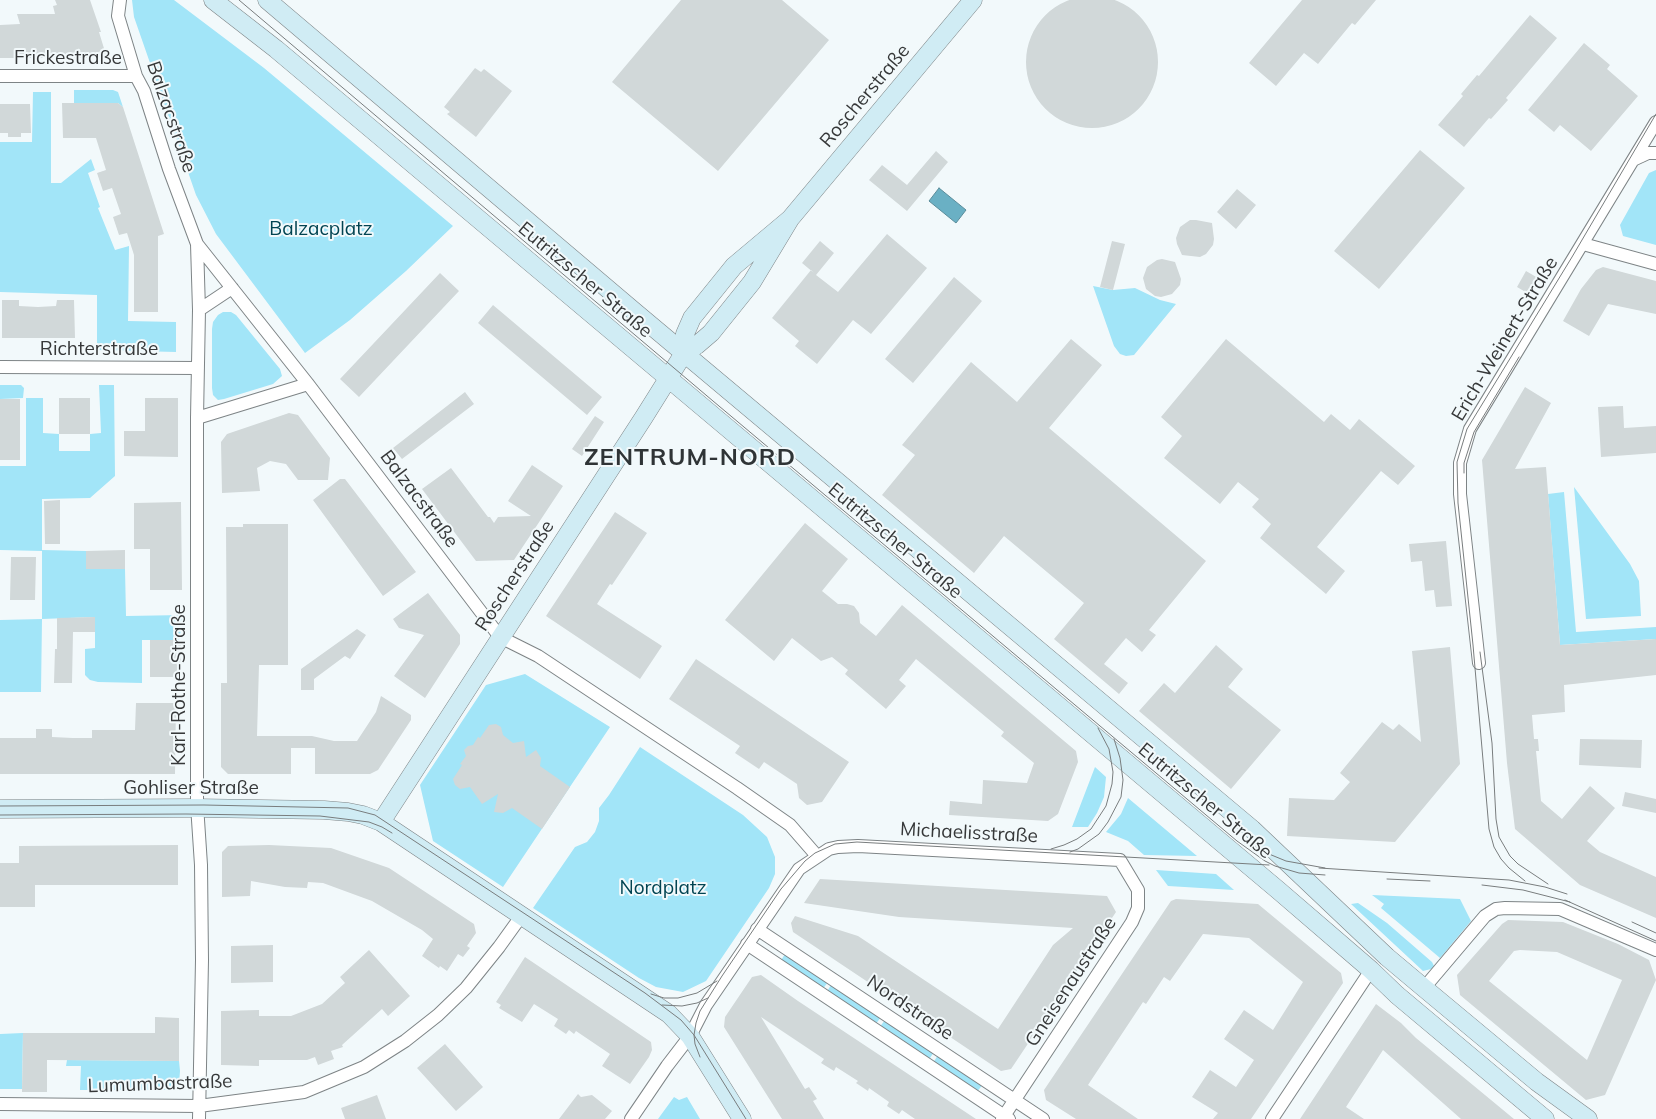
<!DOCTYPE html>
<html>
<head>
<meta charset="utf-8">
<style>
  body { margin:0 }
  canvas { display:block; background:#f2f9fb }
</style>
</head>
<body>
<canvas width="1656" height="1119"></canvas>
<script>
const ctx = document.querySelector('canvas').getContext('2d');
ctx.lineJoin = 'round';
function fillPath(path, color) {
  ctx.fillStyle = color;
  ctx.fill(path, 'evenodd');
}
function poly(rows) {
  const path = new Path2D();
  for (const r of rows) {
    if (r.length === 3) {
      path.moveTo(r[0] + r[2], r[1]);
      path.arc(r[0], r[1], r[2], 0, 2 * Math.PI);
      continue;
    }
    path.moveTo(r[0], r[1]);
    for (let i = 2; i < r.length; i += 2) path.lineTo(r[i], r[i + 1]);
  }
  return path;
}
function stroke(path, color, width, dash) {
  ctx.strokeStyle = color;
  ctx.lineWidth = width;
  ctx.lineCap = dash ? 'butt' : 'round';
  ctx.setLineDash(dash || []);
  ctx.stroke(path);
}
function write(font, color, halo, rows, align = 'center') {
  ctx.font = font + ' Mulish,sans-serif';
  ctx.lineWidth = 4;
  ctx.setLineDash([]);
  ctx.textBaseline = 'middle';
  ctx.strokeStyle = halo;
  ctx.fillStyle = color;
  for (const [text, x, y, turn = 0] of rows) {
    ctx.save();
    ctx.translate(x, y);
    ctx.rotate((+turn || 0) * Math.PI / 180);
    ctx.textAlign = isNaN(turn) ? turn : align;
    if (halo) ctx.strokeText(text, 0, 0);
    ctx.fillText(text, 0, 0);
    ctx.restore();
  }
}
fillPath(poly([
  [132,0,174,0,264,68,453,226,406,271,350,320,305,353,216,234,196,195,134,17],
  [74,90,113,90,118,92,123,107,118,103,74,103],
  [33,92,51,92,51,183,61,183,91,159,95,170,88,173,100,207,98,208,115,250,129,246,128,321,176,322,176,352,97,350,97,295,0,292,0,142,32,142],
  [1656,170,1656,245,1623,236,1620,225,1649,173],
  [1093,286,1113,290,1135,288,1160,300,1176,304,1134,355,1126,356,1120,354,1114,346],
  [223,312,231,312,236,315,280,369,282,376,273,384,224,399,218,400,213,395,212,388,212,329,213,322,218,315],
  [0,385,21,385,24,388,23,398,0,399],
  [99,385,114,385,115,476,90,498,42,499,42,550,86,551,86,569,125,569,126,616,184,615,179,640,142,640,142,683,98,682,90,680,85,675,85,649,95,648,95,617,42,619,41,692,0,692,0,620,42,619,42,551,0,550,0,466,26,466,26,398,43,398,43,433,59,434,59,451,90,451,90,434,101,433],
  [1574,487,1630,564,1639,581,1641,616,1586,619],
  [1564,492,1576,632,1656,627,1656,639,1560,645,1548,494],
  [525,674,610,727,503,887,433,841,420,785,486,685],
  [640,747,743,815,767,837,775,857,775,874,769,888,706,981,683,992,656,987,639,978,533,908,575,847,587,842,595,832,599,821,599,808,609,795],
  [1095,767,1106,777,1104,797,1097,813,1088,827,1072,827],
  [1128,798,1197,856,1144,855,1128,841,1106,832,1121,814],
  [1156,870,1216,874,1234,890,1168,886],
  [1372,895,1460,899,1471,921,1440,958,1381,908,1384,904],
  [1358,903,1387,923,1432,962,1434,966,1431,969,1423,971,1351,904],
  [785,954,828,982,822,990,780,962],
  [831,985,881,1017,875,1025,826,993],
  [885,1020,934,1052,928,1061,879,1028],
  [23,1033,22,1089,0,1089,0,1034],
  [938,1055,983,1084,977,1092,933,1063],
  [67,1060,179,1061,180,1071,179,1083,171,1090,80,1090,81,1066,66,1066],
  [674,1097,679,1100,687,1097,700,1119,658,1119]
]), '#a2e5f8');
const water = poly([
  [939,188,966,210,956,223,929,201,939,188]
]);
fillPath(water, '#6ab0c4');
stroke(water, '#5a8c9a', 1);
fillPath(poly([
  [1092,62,66],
  [55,0,90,0,101,32,99,32,106,55,86,58,0,58,0,25,20,24,17,14,55,14,53,6,57,5],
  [681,0,782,0,829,40,718,171,612,82],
  [1302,0,1376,0,1355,25,1352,23,1318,64,1304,53,1276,86,1249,63],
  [1530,15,1557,38,1506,98,1508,100,1491,119,1489,118,1464,147,1438,125,1463,96,1461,94,1477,75,1479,76],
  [1584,43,1610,65,1607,69,1638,96,1591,151,1560,125,1554,132,1528,110],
  [475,68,481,72,484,69,512,91,476,137,447,114,450,112,444,107],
  [62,103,118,103,123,107,164,234,158,236,158,312,134,312,134,255,127,233,119,235,113,217,121,214,112,188,103,191,97,173,106,170,96,138,63,138],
  [0,104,30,104,31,133,21,133,21,137,8,137,8,133,0,133],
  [1420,150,1465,188,1379,289,1334,251],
  [936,151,948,162,907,211,869,180,882,165,907,185],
  [1237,189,1256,205,1236,229,1217,212],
  [1190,220,1196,220,1212,223,1214,239,1213,245,1206,254,1200,257,1182,255,1177,244,1176,238,1180,227],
  [887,234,927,268,871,334,853,320,817,364,795,346,799,341,772,318,811,270,814,273,802,263,820,241,834,253,816,275,838,292],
  [1112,241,1125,244,1113,290,1100,287],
  [1162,259,1175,262,1181,279,1180,285,1172,294,1161,297,1155,296,1146,289,1143,278,1147,267,1157,260],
  [1603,267,1656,281,1656,314,1608,304,1589,336,1563,321,1581,289,1596,270],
  [1526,271,1538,278,1529,294,1517,287],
  [440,273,459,291,359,397,340,379],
  [954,277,982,301,913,383,885,359],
  [2,300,19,300,19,306,38,307,56,306,57,300,74,300,75,338,2,338],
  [493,305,602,397,587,415,478,323],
  [1071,339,1102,365,1049,428,1206,561,1149,630,1156,635,1142,652,1126,638,1104,664,1128,683,1119,694,1054,639,1084,603,1004,536,974,573,882,495,915,455,902,445,971,362,1017,402],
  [1226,339,1324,422,1331,414,1350,430,1359,419,1415,466,1398,485,1381,471,1317,547,1345,571,1326,594,1260,538,1271,524,1252,507,1259,499,1238,482,1220,504,1164,458,1182,436,1161,417],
  [1525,387,1551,403,1515,469,1546,467,1560,645,1656,639,1656,675,1564,685,1565,712,1532,715,1534,739,1538,739,1539,751,1536,751,1541,801,1562,819,1590,786,1615,808,1587,841,1600,852,1656,877,1656,918,1580,885,1515,829,1507,763,1482,460],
  [465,392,474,404,402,459,393,448],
  [59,398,90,398,90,434,59,434],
  [145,398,178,398,178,457,124,456,124,431,145,431],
  [0,399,20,399,20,460,0,460],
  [1623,406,1624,428,1656,426,1656,453,1601,457,1598,407],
  [289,413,298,415,330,458,328,480,298,480,286,464,270,461,257,468,260,491,222,493,221,442,227,434],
  [595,416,604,422,582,456,572,449],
  [532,465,563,486,514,560,476,561,422,489,451,468,488,517,490,517,494,523,498,517,531,516,508,501],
  [340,479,345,479,416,572,383,596,313,500],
  [60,500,60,544,45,544,44,501],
  [181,502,182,590,150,590,150,549,134,549,134,503],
  [615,512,647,533,612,585,610,584,597,604,662,646,640,679,546,616],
  [805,523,848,559,822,591,838,604,847,604,854,606,859,613,860,623,876,636,902,605,1076,751,1078,762,1058,814,1048,821,949,815,950,801,982,804,983,780,1027,783,1034,763,1001,736,1004,732,916,659,899,680,906,686,886,709,845,674,848,670,832,657,821,661,792,638,774,661,725,620],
  [243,524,288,524,288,665,259,665,257,736,312,736,334,741,357,741,376,712,381,696,411,715,411,720,378,770,370,774,315,774,315,748,291,748,291,774,228,774,221,767,221,683,227,683,226,527,243,527],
  [1446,541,1452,606,1436,607,1434,590,1425,591,1422,561,1411,562,1409,544],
  [125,550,125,569,86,569,86,551],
  [11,557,36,557,35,600,10,600],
  [428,593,460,635,460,644,425,698,394,676,424,635,399,628,393,619],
  [95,617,95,632,73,632,72,683,54,683,55,649,57,649,57,618],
  [357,629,366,635,350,659,345,656,314,679,314,690,301,690,301,669],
  [150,640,181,640,181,677,150,677],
  [1216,645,1243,669,1228,687,1281,730,1231,789,1139,711,1164,683,1175,693],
  [1450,647,1460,764,1395,842,1287,836,1289,798,1334,800,1350,782,1340,773,1382,722,1393,730,1399,724,1421,742,1412,651],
  [696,659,849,762,822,802,807,805,799,798,797,784,764,762,759,769,735,753,740,746,669,699],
  [136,703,176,703,175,774,0,774,0,738,36,738,36,729,52,729,52,737,73,738,92,738,92,730,135,730],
  [496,724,501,727,503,735,513,743,524,741,526,757,536,750,541,758,540,766,570,787,542,829,512,808,503,813,494,812,498,794,482,804,470,787,460,789,455,785,453,779,462,765,460,764,466,756,464,750,468,746,473,745,478,737,480,738,489,725],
  [1580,739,1642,740,1641,768,1579,765],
  [1625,792,1656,799,1656,813,1622,806],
  [178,845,178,885,35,885,35,907,0,907,0,863,19,863,19,846],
  [269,845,331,848,389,868,474,924,476,933,467,946,470,948,463,957,458,954,447,971,440,966,439,968,422,956,433,939,422,930,372,901,323,883,308,882,307,888,285,887,251,881,250,896,222,897,222,852,228,846],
  [820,879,1107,896,1116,912,1011,1069,1001,1071,793,932,791,923,795,916,858,936,998,1029,1053,945,1073,928,899,917,804,903],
  [1176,899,1258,904,1341,973,1343,983,1251,1119,1213,1119,1218,1113,1192,1097,1210,1070,1236,1087,1254,1060,1224,1039,1244,1010,1273,1030,1303,982,1249,938,1203,934,1170,981,1164,977,1146,1004,1143,1002,1088,1085,1138,1119,1076,1119,1046,1100,1044,1090,1171,901],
  [1508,920,1563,922,1618,944,1649,960,1656,980,1605,1095,1586,1100,1460,995,1457,975,1502,924],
  [1520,950,1557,952,1622,980,1587,1060,1489,981,1514,951],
  [273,945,273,982,231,983,231,946],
  [369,950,410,996,388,1016,382,1009,342,1045,343,1047,331,1051,334,1059,318,1065,315,1057,307,1060,259,1060,259,1066,221,1065,221,1011,259,1010,259,1016,291,1016,322,1004,345,983,340,977],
  [525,957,651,1042,652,1050,649,1057,630,1084,602,1066,610,1054,576,1031,574,1034,569,1030,566,1034,554,1026,558,1019,534,1004,522,1022,499,1008,501,1005,496,1002],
  [761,975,798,1001,976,1119,915,1119,902,1110,899,1114,887,1106,889,1102,869,1088,868,1091,856,1083,858,1081,836,1067,834,1071,821,1063,824,1059,761,1017,805,1089,809,1087,817,1099,813,1101,824,1119,782,1119,724,1027,725,1017,752,977],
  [1376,1004,1401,1023,1416,1038,1514,1119,1461,1119,1383,1050,1346,1107,1364,1119,1300,1119],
  [155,1017,179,1018,179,1061,47,1060,47,1092,22,1092,23,1033,155,1033],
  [445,1044,483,1087,456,1111,417,1068],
  [578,1094,581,1097,592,1095,612,1111,605,1119,559,1119],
  [377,1095,386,1119,345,1119,341,1108]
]), '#d1d8d9');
const street = poly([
  [120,0,118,16,136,76,144,91,169,169,197,244,308,384,500,637,538,656,737,788,790,825,817,856],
  [0,76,136,76],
  [1633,160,1648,153,1656,153],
  [197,244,199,310,197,418,197,805,201,865,202,960,199,1119],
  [1583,244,1656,264],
  [199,310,232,288],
  [0,367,198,368],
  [197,418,308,384],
  [1479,663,1460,494,1460,463,1470,429,1656,122],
  [757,929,1043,1119],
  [747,944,1009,1119],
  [1424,988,1485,916,1496,909,1505,908,1560,909,1656,950],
  [0,1104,199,1106,304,1092,364,1067,405,1041,438,1015,466,988,499,947,522,915],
  [631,1119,667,1066,690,1036,706,1005,799,869,829,849,838,847,858,846,1120,860,1138,890,1138,908,1132,922,1002,1119],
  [1272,1119,1371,970]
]);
const secondary = poly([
  [213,0,276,49,668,378,1278,890,1371,970,1397,995,1545,1119],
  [267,0,635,312,1252,829,1387,957,1424,988,1537,1082,1588,1119],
  [684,353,685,334,692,318,734,266,790,219,973,0],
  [0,809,197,808,324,810,348,812,363,815,381,822,669,1014,690,1036,742,1119],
  [381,822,644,417,684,353,697,345,711,333,752,282,790,219]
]);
stroke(street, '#7e8486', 14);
stroke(secondary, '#7e8486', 19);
stroke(street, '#fff', 12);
stroke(secondary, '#d0ecf4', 18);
stroke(poly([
  [239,0,713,401,1237,841,1265,861,1275,866,1299,873,1325,875],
  [1464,473,1464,463,1474,432,1519,357],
  [1480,652,1492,743,1496,819,1499,837,1510,856,1518,864,1548,884],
  [0,806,204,805,348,808,375,815,645,993,681,1020,694,1035,746,1119],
  [0,815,186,814,320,816,369,822,382,827,392,833],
  [1254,846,1269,854,1286,861,1325,868],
  [1051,849,1064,845,1077,839,1091,829,1106,806,1112,784,1113,772,1109,749,1098,728],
  [1070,852,1078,849,1099,834,1108,822,1121,797,1123,780,1120,758,1114,739],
  [1319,868,1509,880,1545,887,1567,894],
  [1387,879,1430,881],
  [1525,881,1509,868,1501,859,1494,847,1489,829,1473,645,1458,503,1457,462,1467,429,1572,257,1656,114],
  [1482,885,1523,890,1570,902],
  [1565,900,1656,941],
  [1632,922,1656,933],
  [651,994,664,998,678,998,697,993,717,981],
  [662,1005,682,1006,697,1003,708,998],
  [700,1057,695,1044,694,1035,696,1023,700,1011,722,976,781,889,805,861,815,853,835,844,857,842,1269,865]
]), '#797d7e', 1);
write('19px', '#363839', '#f2f9fb', [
  ["Frickestraße",68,58],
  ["Roscherstraße",865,96,-50],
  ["Balzacstraße",171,117,71],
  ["Eutritzscher Straße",585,280,40],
  ["Erich-Weinert-Straße",1505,339,-59],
  ["Richterstraße",99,349],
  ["Balzacstraße",419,499,53],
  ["Eutritzscher Straße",895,541,40],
  ["Roscherstraße",515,576,-57],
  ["Karl-Rothe-Straße",179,685,-90],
  ["Gohliser Straße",191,788],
  ["Eutritzscher Straße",1205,801,40],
  ["Michaelisstraße",969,833,3],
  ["Gneisenaustraße",1071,982,-57],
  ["Nordstraße",910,1008,34],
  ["Lumumbastraße",160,1084,-2]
]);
write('19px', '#014452', '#f2f9fb', [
  ["Balzacplatz",321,229],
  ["Nordplatz",663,888]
]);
ctx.letterSpacing = '1px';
write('bold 24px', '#2f3436', '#f2f9fb', [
  ["ZENTRUM-NORD",690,458]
]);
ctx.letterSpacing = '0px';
</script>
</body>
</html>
